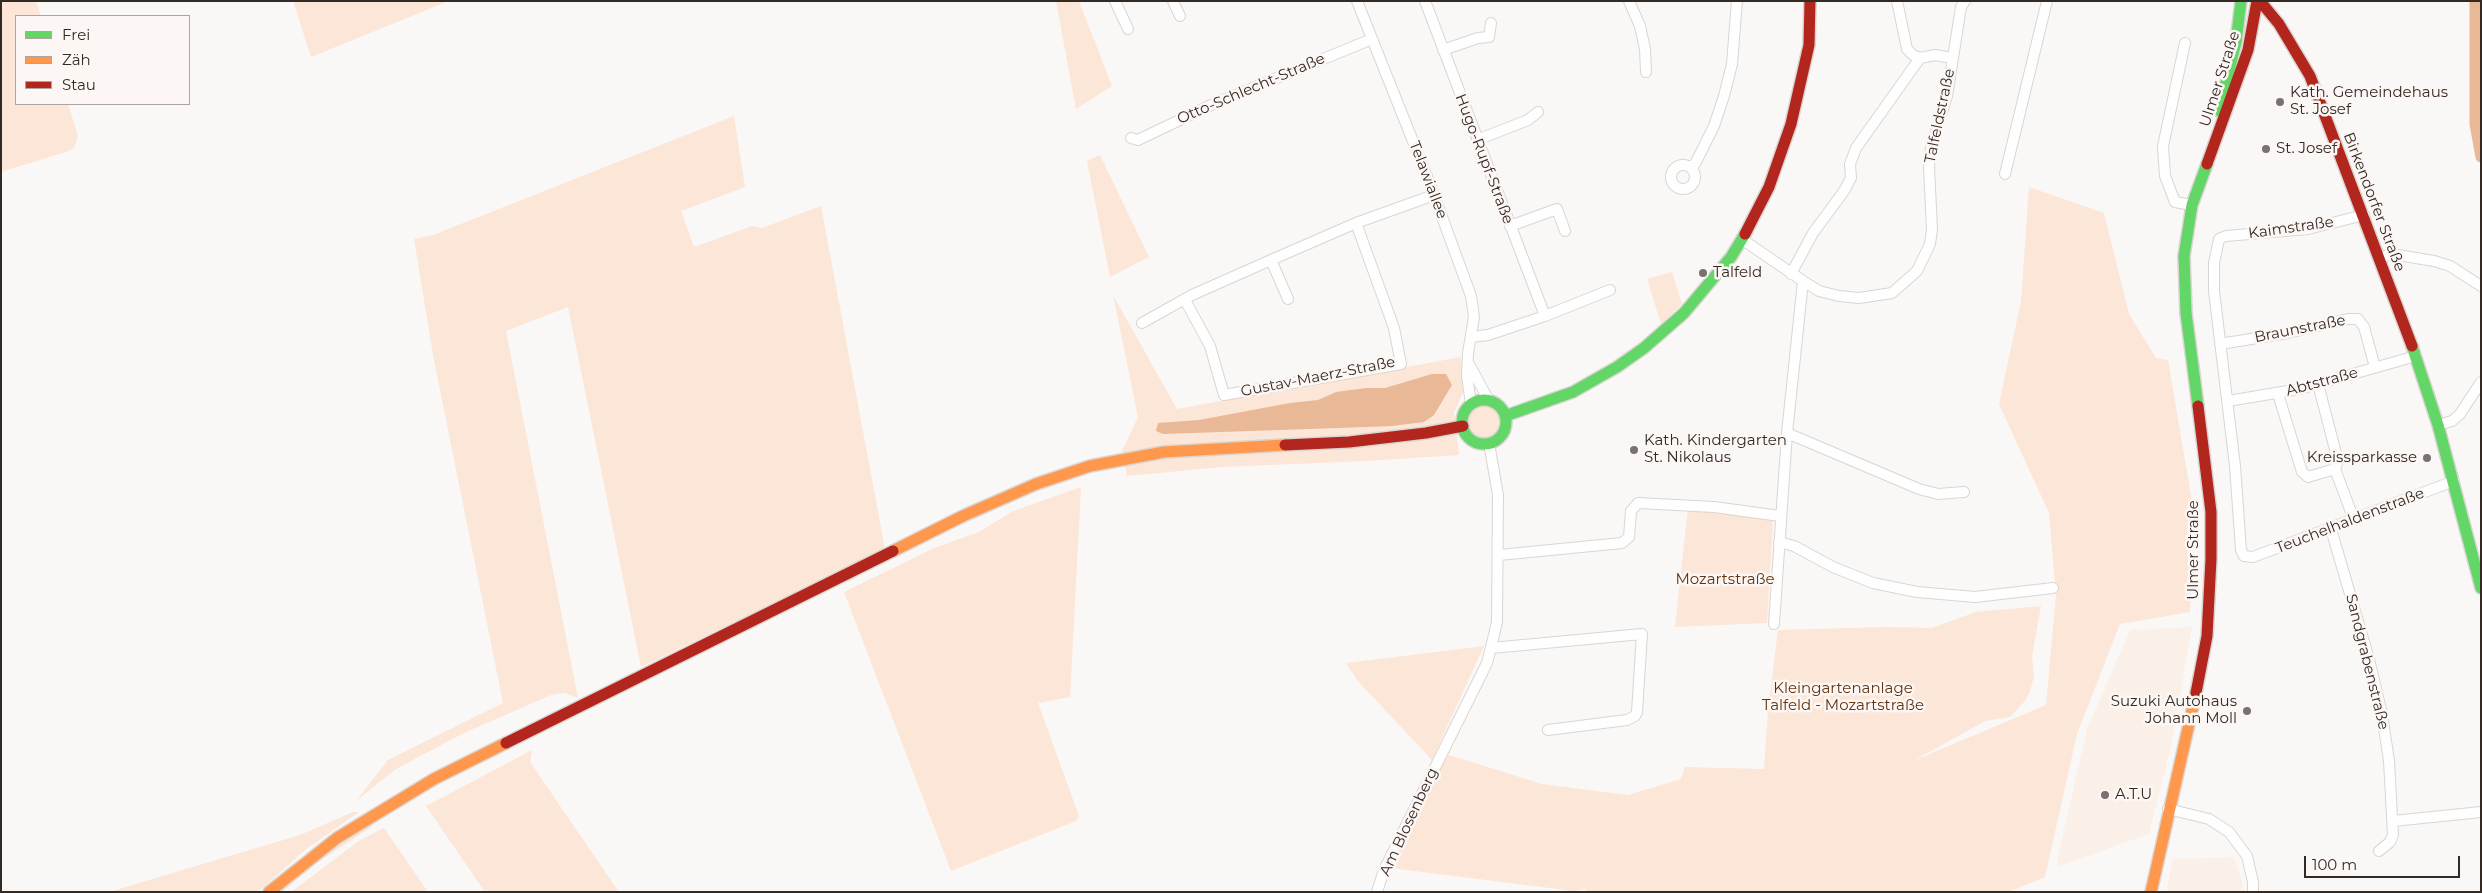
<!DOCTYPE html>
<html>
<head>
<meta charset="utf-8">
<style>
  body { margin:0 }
  #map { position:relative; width:2482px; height:893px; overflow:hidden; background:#faf8f6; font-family:Montserrat,sans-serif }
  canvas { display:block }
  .frame { position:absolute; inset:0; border:2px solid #332a24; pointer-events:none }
  .legend { position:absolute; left:15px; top:15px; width:175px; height:90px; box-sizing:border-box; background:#fcf7f4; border:1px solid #aca5a1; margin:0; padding:6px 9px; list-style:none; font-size:15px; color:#332a24 }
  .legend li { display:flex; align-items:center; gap:10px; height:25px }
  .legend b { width:25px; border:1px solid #aca5a1 }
  .scale { position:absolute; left:2304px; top:856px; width:156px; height:22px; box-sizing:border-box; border:2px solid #332a24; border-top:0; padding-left:6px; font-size:15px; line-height:18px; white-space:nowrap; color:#332a24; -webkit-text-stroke:4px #fcf7f4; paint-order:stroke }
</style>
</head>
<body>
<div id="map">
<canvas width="2482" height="893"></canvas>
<div class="frame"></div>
<ul class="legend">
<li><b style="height:6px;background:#63d668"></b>Frei</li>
<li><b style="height:6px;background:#ff974d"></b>Zäh</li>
<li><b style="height:6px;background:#b3261e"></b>Stau</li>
</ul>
<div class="scale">100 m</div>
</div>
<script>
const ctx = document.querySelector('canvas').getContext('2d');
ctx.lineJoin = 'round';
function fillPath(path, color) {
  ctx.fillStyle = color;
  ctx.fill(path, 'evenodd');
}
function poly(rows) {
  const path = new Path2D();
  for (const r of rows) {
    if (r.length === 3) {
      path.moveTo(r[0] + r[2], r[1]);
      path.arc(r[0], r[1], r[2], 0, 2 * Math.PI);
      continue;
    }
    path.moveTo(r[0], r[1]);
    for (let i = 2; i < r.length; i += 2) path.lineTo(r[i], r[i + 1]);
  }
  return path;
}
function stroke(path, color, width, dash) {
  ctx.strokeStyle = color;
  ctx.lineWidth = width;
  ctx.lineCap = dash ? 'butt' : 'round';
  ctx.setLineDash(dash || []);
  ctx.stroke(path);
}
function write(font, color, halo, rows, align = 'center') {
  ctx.font = font + ' Montserrat,sans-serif';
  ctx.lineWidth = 5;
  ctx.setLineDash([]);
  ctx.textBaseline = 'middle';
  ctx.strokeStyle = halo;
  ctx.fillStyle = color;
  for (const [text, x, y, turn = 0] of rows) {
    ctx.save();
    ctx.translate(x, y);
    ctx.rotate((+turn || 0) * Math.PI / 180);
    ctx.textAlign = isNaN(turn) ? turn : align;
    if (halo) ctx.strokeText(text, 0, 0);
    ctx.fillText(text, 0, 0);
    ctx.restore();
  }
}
fillPath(poly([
  [2192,627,2172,742,2149,834,2057,867,2057,861,2087,729,2130,630],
  [2234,857,2242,881,2243,892,2167,892,2172,859]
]), '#fbf0e8');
fillPath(poly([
  [1,1,36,1,41,16,16,16,16,104,68,104,78,136,74,148,69,151,1,172],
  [293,1,449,1,311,57],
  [1056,1,1079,1,1112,86,1076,109],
  [734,116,745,187,681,211,694,247,752,226,762,228,821,206,885,549,641,667,568,307,506,331,578,698,564,693,551,695,464,733,396,769,356,801,388,760,503,703,433,355,414,239,433,235],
  [1100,155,1149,257,1110,277,1087,161],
  [2029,187,2104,213,2129,314,2156,358,2168,360,2194,513,2190,612,2120,624,2077,734,2045,877,2009,892,1587,892,1585,889,1573,891,1391,868,1438,767,1449,755,1542,784,1628,795,1681,779,1685,767,1764,769,1768,711,1778,630,1886,627,1932,628,1976,612,2041,606,2032,656,2034,676,2030,692,2025,701,2010,717,1985,721,1913,761,2046,705,2056,595,2049,513,1999,404,2021,301],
  [1672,272,1682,304,1661,324,1647,279],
  [1113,295,1177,409,1461,357,1464,390,1454,413,1459,455,1366,461,1222,467,1127,476,1122,451,1138,417],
  [1483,422,16],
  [1081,487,1070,697,1038,703,1079,816,1076,821,951,871,844,592,934,548,979,532,1013,511],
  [1688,508,1716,510,1773,521,1767,623,1675,627],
  [1484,646,1432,760,1357,680,1346,663],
  [532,750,530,762,619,892,485,892,426,806],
  [353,812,359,812,305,850,258,892,109,892,300,835],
  [370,822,373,825,370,828,318,862,282,892,274,892],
  [384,828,428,892,291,892,360,840]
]), '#fce6d7');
fillPath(poly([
  [1432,374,1446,374,1452,385,1434,415,1424,422,1392,426,1338,428,1163,434,1156,431,1158,423,1199,420,1290,403,1318,400,1336,392,1366,388,1385,388]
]), '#e9b896');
stroke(poly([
  [2475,1,2475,124,2481,157]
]), '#e9b896', 11);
const street = poly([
  [1115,1,1128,29],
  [1173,1,1180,16],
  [1357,1,1430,184,1471,296,1474,317,1468,353,1467,376,1471,404],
  [1425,1,1545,316,1488,335,1471,337],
  [1629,1,1640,26,1645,49,1646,72],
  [1897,1,1907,49,1913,55,1920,58],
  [2185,43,2163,146,2165,176,2175,202,2192,205],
  [1443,50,1478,38,1489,37,1491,23],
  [1131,138,1138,140,1211,105,1372,39],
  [1477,140,1528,120,1538,112],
  [1683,177,12],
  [1691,168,1696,162,1714,126,1724,96,1732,64,1737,1],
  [2005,174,2047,1],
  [2364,215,2308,229,2226,236,2219,239,2214,263,2214,291,2235,466,2241,550,2244,556,2253,557,2454,481],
  [1510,226,1557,209,1565,231],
  [1743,240,1803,281,1819,291,1839,296,1859,298,1892,293,1917,271,1930,244,1932,229,1929,167,1931,148,1947,96,1961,7,1965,1],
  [2379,258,2392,254,2434,261,2450,266,2481,286],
  [1271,260,1288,299],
  [1791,274,1813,233,1844,191,1851,178,1850,164,1856,148,1920,58,1935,55,1952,58],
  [1185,300,1210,346,1224,395,1401,364,1394,328,1356,223],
  [1545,316,1610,290],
  [1142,323,1192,295,1271,260,1356,223,1434,195],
  [2220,344,2288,333,2348,319,2358,319,2364,327,2375,367],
  [1469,364,1489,401],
  [2278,394,2302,472,2308,477,2335,469,2338,461,2318,384],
  [2228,401,2300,389,2416,356],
  [2438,425,2452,421,2460,414,2481,382],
  [1787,433,1919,489,1938,494,1964,492],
  [2335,469,2354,520],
  [2331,529,2369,659,2382,714,2389,761,2393,835,2390,842,2379,851],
  [1779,542,1794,546,1833,567,1873,583,1917,592,1975,597,2053,588],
  [1499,555,1622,543,1629,537,1631,511,1638,503,1714,507,1780,516],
  [1774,624,1787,433,1803,281],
  [1491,648,1642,634,1637,712,1635,716,1627,720,1548,730],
  [2168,809,2209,819,2229,832,2247,856,2253,882,2253,892],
  [2393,821,2481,812],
  [1377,892,1384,870,1487,663,1494,635,1497,622,1498,495,1489,443]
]);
const fast = poly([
  [2219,111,2236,42,2241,1],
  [2412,346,2438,425,2481,588],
  [1484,422,22],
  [2198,406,2186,313,2184,256,2192,205,2207,164],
  [1505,416,1573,392,1617,367,1644,348,1684,313,1731,257,1745,234]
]);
const slow = poly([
  [893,551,963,516,1036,484,1090,466,1164,452,1285,445],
  [269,892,337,838,434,779,506,743],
  [2151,892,2196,693]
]);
const jam = poly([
  [2260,1,2279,24,2310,76,2412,346],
  [2207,164,2248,50,2257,1],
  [1745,234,1769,187,1791,124,1809,45,1810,1],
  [1285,445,1349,442,1426,433,1463,426],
  [2196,693,2207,636,2211,559,2211,512,2198,406],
  [506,743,893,551]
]);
stroke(street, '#dad5d1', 12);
stroke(fast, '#dad5d1', 14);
stroke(slow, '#dad5d1', 14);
stroke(jam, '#dad5d1', 14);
stroke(street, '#fefefe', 10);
stroke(fast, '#63d668', 11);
stroke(slow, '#ff974d', 11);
stroke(jam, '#b3261e', 11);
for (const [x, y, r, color] of [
  [2280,102,5,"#79726e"],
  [2266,149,5,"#79726e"],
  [1703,273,5,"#79726e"],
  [1634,450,5,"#79726e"],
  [2427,458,5,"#79726e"],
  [2247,711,5,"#79726e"],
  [2105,795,5,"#79726e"]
]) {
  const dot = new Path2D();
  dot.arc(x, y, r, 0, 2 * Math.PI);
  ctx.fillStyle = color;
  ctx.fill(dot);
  stroke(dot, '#fcf7f4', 2);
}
write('15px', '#332a24', '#fcf7f4', [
  ["Ulmer Straße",2220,79,-72],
  ["Otto-Schlecht-Straße",1251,89,-23],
  ["Talfeldstraße",1940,116,-78],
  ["Hugo-Rupf-Straße",1484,159,69],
  ["Telawiallee",1428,180,69],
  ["Birkendorfer Straße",2374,202,69],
  ["Kaimstraße",2291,228,-8],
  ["Braunstraße",2300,329,-11],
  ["Gustav-Maerz-Straße",1318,377,-11],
  ["Abtstraße",2322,382,-15],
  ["Teuchelhaldenstraße",2350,521,-21],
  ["Ulmer Straße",2194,550,-90],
  ["Sandgrabenstraße",2367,662,76],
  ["Am Blosenberg",1409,822,-65]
]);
write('15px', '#332a24', '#fcf7f4', [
  ["Kath. Gemeindehaus",2290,93],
  ["St. Josef",2290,110],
  ["St. Josef",2276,149],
  ["Talfeld",1713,273],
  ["Kath. Kindergarten",1644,441],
  ["St. Nikolaus",1644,458],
  ["Kreissparkasse",2417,458,"right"],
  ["Suzuki Autohaus",2237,702,"right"],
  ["Johann Moll",2237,719,"right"],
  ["A.T.U",2115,795]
], 'left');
write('15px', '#61340f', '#fcf7f4', [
  ["Mozartstraße",1725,580],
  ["Kleingartenanlage",1843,689],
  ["Talfeld - Mozartstraße",1843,706]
]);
</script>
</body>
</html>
